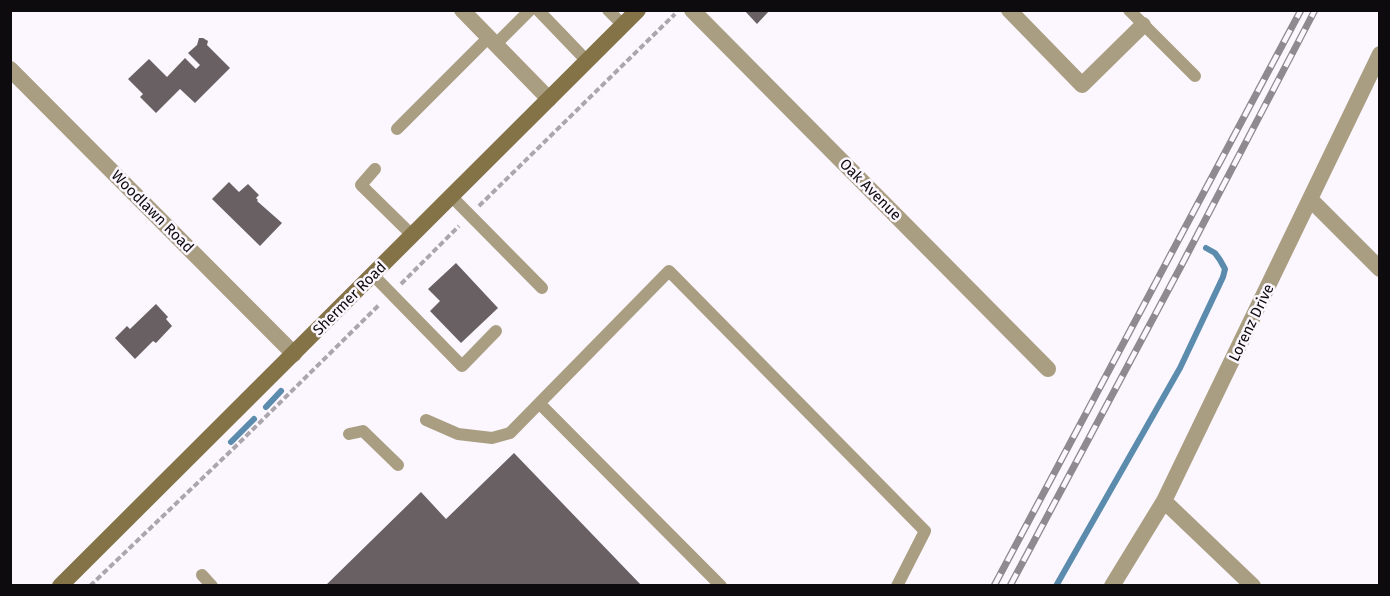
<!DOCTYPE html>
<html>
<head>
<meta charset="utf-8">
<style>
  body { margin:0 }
  #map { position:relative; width:1390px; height:596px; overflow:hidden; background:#fcf6ff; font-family:"Fira Sans",sans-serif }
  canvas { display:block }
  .frame { position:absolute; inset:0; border:12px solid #0d0b0e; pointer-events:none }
</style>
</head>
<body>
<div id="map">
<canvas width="1390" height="596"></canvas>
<div class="frame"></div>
</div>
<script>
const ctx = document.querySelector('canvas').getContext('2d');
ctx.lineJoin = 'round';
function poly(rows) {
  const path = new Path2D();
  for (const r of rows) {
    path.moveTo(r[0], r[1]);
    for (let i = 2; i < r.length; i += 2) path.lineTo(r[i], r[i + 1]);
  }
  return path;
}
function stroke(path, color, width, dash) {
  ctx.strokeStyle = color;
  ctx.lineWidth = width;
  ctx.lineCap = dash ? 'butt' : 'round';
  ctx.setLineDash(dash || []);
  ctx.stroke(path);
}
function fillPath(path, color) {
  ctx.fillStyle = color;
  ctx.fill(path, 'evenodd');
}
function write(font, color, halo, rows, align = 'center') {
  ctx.font = font + ' "Fira Sans",sans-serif';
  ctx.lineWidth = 5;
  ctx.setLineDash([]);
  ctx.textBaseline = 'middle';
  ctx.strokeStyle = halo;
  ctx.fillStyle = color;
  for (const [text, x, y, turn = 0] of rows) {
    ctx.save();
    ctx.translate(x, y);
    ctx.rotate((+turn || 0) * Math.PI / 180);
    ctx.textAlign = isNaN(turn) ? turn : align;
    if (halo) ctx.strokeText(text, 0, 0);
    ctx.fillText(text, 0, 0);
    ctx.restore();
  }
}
stroke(poly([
  [266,407,281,391],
  [231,442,254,419],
  [1056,586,1180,368,1223,277,1225,269,1220,260,1215,253,1206,248]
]), '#5b8cad', 6);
fillPath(poly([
  [744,10,770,10,757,24],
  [199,38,203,38,208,41,207,45,230,68,195,103,180,89,156,113,140,97,143,94,128,79,149,59,167,77,185,58,196,69,200,65,188,53,197,45],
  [229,182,239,192,248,184,259,195,256,198,258,200,257,201,282,223,260,246,212,199],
  [456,263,498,308,461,343,430,311,440,301,428,289],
  [156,304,168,317,166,319,172,326,156,343,153,341,135,359,115,338,127,326,130,329],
  [514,453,642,586,325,586,421,492,446,519]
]), '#696064');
stroke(poly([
  [479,206,675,14],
  [401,284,459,226],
  [90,586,236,446,380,304]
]), '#aaa6ac', 4, [6, 3]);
stroke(poly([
  [538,10,587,61],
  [608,10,623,25],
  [1129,10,1195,76],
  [496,44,530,10],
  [397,129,489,37],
  [375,169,361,185,413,236],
  [451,196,542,288],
  [373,275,462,366,496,331],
  [540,404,721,586],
  [426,420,458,434,492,438,510,433,669,271,925,531,897,586],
  [349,434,363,431,398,465],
  [202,575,212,586]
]), '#a99e81', 12);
stroke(poly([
  [462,10,549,99],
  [692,10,1048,369],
  [1009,10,1082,85,1143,25],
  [10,69,294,354],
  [1311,200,1380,269],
  [1164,501,1253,586],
  [1112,586,1164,501,1380,54]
]), '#a99e81', 16);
stroke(poly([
  [60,586,638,10]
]), '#837347', 16);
const rail = poly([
  [994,586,1301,10],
  [1010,586,1180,268,1315,10]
]);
stroke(rail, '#8e8a90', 7);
stroke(rail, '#fcf6ff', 4.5, [14]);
write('15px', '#0d0b0e', '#fcf6ff', [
  ["Oak Avenue",870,190,45],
  ["Woodlawn Road",152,212,45],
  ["Shermer Road",350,299,-45],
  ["Lorenz Drive",1252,323,-64]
]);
</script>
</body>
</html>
